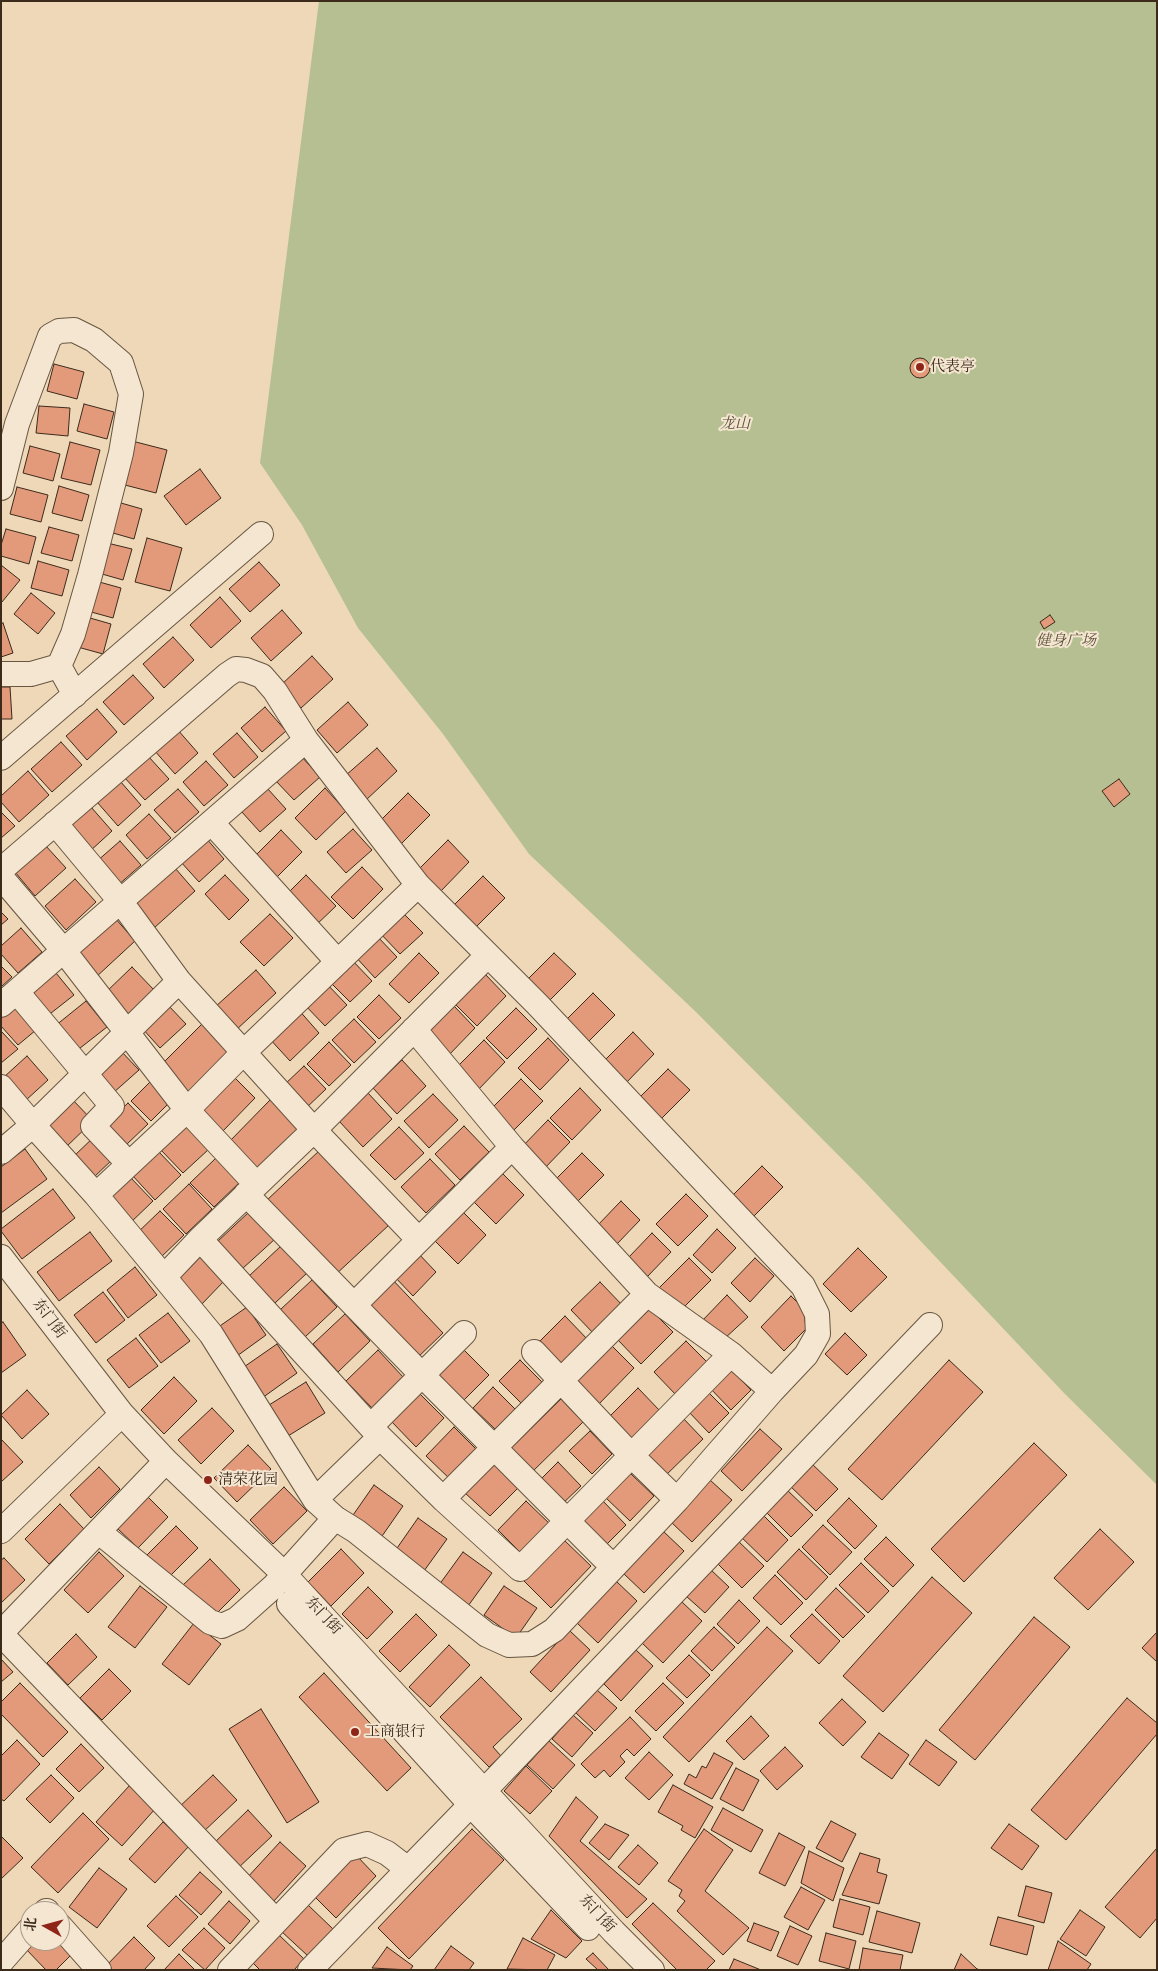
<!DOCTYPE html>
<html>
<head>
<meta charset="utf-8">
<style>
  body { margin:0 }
  #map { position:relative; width:1158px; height:1971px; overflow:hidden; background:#eed8b8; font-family:"IM FELL French Canon","Noto Serif SC",serif }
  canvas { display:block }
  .frame { position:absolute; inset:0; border:2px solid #3c2a1b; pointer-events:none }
  .north { position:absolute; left:20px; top:1901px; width:50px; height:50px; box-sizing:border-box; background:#f4e6d1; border:1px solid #aa9b88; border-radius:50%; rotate:277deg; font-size:14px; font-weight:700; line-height:20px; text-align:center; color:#3c2a1b }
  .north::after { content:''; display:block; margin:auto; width:18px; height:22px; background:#8f2418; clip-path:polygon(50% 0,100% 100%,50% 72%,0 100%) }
</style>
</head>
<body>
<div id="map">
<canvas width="1158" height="1971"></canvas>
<div class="frame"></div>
<div class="north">北</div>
</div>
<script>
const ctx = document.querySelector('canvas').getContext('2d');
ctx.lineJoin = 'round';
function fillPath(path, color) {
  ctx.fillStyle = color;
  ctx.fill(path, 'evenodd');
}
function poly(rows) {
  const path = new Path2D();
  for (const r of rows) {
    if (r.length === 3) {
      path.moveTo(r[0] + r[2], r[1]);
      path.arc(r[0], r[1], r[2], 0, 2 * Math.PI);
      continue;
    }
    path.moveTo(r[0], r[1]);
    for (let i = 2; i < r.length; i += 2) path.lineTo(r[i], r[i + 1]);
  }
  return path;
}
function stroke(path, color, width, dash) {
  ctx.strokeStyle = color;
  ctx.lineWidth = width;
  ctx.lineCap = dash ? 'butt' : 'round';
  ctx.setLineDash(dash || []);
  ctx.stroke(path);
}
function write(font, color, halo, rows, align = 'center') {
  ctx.font = font + ' "IM FELL French Canon","Noto Serif SC",serif';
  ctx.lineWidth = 4;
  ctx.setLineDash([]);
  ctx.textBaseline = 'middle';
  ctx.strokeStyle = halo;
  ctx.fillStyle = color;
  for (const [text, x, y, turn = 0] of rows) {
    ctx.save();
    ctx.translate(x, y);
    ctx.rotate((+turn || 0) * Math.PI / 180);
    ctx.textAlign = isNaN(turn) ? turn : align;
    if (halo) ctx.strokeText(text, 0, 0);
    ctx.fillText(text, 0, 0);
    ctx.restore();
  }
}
fillPath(poly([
  [319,1,1157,1,1157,1485,1064,1393,864,1181,696,1012,529,854,443,734,358,628,302,525,260,463]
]), '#b5bf91');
const building = poly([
  [920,368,10],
  [54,364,84,372,77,399,47,391,54,364],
  [84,404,114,412,107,439,77,431,84,404],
  [39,406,70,408,68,436,36,433,39,406],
  [132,441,167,450,156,493,121,484,132,441],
  [70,442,100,450,91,485,61,478,70,442],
  [30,446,60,454,53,481,23,473,30,446],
  [200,469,221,498,186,525,164,496,200,469],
  [59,486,89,495,82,521,52,513,59,486],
  [17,487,48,495,41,522,10,514,17,487],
  [114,501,142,509,134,539,106,531,114,501],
  [49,527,79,535,72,561,41,553,49,527],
  [6,529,36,537,29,564,1,556,1,545,6,529],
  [147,538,182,548,170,591,135,582,147,538],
  [103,542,132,549,123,580,95,572,103,542],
  [38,561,69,570,62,596,31,588,38,561],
  [259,562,280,585,250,612,229,589,259,562],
  [1,565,20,580,2,602,1,601,1,565],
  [92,580,121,588,113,618,84,610,92,580],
  [31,593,55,613,38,634,14,614,31,593],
  [220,597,241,621,211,648,190,625,220,597],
  [282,610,302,633,271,661,251,638,282,610],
  [1050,615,1055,622,1044,629,1040,622,1050,615],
  [83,616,111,624,103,654,74,646,83,616],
  [3,623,13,653,1,657,1,624,3,623],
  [173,637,194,660,164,688,143,664,173,637],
  [312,656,333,679,301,708,281,685,312,656],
  [133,675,154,698,124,725,103,702,133,675],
  [1,687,10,687,12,719,1,719,1,687],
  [348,702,368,725,337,753,317,730,348,702],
  [265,707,286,731,262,752,241,728,265,707],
  [97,709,117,732,87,760,66,736,97,709],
  [177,729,198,753,175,774,154,750,177,729],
  [237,733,258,757,234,778,213,754,237,733],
  [61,742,82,765,52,792,31,769,61,742],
  [377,748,397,771,366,800,345,776,377,748],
  [148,756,169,779,145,800,124,777,148,756],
  [301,756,320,777,294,800,275,780,301,756],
  [206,761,228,785,204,806,183,782,206,761],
  [28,771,49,795,19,822,1,802,1,796,28,771],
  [1119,779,1130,794,1114,807,1102,791,1119,779],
  [120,781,141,805,118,826,97,802,120,781],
  [267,788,286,809,260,832,241,811,267,788],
  [325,788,346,811,316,840,295,818,325,788],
  [178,789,199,812,175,833,154,810,178,789],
  [408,793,430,815,400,845,378,823,408,793],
  [91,807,112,831,89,852,68,828,91,807],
  [1,812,15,826,1,838,1,812],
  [149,814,171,838,147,859,126,835,149,814],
  [353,829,372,850,346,873,327,852,353,829],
  [281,830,302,852,272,882,251,860,281,830],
  [206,838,224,859,199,882,180,861,206,838],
  [448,840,469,862,440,892,418,870,448,840],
  [120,841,141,865,117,886,96,862,120,841],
  [45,845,66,868,35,896,15,872,45,845],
  [362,867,383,889,353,919,331,897,362,867],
  [175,868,195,891,154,928,134,905,175,868],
  [225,875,249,900,229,920,205,894,225,875],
  [306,875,336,906,314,927,284,897,306,875],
  [483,876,505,898,475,928,453,906,483,876],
  [75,879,96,902,66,930,45,906,75,879],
  [400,910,423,933,400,954,379,932,400,910],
  [1,912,8,919,1,925,1,912],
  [270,914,293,938,264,966,240,942,270,914],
  [115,918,135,941,95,978,74,955,115,918],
  [21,928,42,952,18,973,1,954,1,946,21,928],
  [375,934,397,957,375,978,354,955,375,934],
  [419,953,439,973,409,1003,389,984,419,953],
  [554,953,576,974,546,1004,524,983,554,953],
  [350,958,372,981,350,1002,328,980,350,958],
  [1,966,12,977,1,987,1,966],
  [132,967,155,991,126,1019,103,995,132,967],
  [256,970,276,993,236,1030,215,1007,256,970],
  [56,973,74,995,46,1017,29,994,56,973],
  [485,974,506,996,477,1026,455,1004,485,974],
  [325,982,347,1005,325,1026,303,1003,325,982],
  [593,993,615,1015,585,1045,563,1023,593,993],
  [379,995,401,1018,379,1039,357,1017,379,995],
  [22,1001,42,1025,18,1045,1,1026,1,1018,22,1001],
  [86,1001,107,1027,75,1052,55,1026,86,1001],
  [167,1004,186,1024,160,1048,141,1027,167,1004],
  [454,1006,475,1028,446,1058,424,1036,454,1006],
  [297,1008,319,1033,290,1061,268,1037,297,1008],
  [516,1008,537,1029,507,1059,486,1038,516,1008],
  [354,1019,376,1042,354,1063,332,1040,354,1019],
  [204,1022,231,1050,186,1096,158,1068,204,1022],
  [1,1031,18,1049,1,1063,1,1031],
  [633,1032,654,1054,625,1084,603,1062,633,1032],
  [548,1038,569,1060,540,1090,518,1068,548,1038],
  [484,1040,505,1062,476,1092,454,1070,484,1040],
  [329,1042,351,1065,329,1086,307,1064,329,1042],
  [119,1049,139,1070,113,1093,94,1072,119,1049],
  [27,1056,48,1080,25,1101,4,1077,27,1056],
  [402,1060,426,1086,397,1114,373,1088,402,1060],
  [304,1066,326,1089,304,1110,282,1087,304,1066],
  [668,1069,690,1090,660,1120,638,1099,668,1069],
  [231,1074,255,1098,222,1132,198,1108,231,1074],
  [153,1079,172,1100,151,1121,131,1101,153,1079],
  [521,1079,543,1101,513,1131,491,1109,521,1079],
  [580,1088,601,1110,572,1140,550,1118,580,1088],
  [368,1093,392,1119,363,1147,339,1121,368,1093],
  [433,1094,458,1120,429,1148,404,1121,433,1094],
  [70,1097,93,1121,64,1149,41,1125,70,1097],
  [271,1099,299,1127,253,1173,226,1145,271,1099],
  [128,1103,148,1124,126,1145,106,1124,128,1103],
  [548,1120,570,1142,541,1172,519,1150,548,1120],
  [186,1124,209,1149,183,1173,160,1149,186,1124],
  [464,1126,489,1152,460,1180,435,1154,464,1126],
  [399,1127,424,1153,395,1180,370,1155,399,1127],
  [95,1136,115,1157,93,1178,73,1157,95,1136],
  [25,1149,47,1179,1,1213,1,1167,25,1149],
  [320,1150,389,1225,334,1276,266,1201,320,1150],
  [158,1151,181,1175,155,1200,132,1175,158,1151],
  [582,1153,604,1175,574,1205,552,1183,582,1153],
  [216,1158,240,1182,214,1207,190,1183,216,1158],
  [430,1159,455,1185,426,1213,401,1187,430,1159],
  [762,1166,783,1187,753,1217,732,1196,762,1166],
  [499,1170,524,1195,496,1224,471,1199,499,1170],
  [130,1177,153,1201,127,1226,104,1202,130,1177],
  [189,1184,212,1209,186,1234,163,1209,189,1184],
  [53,1189,75,1218,22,1259,1,1231,1,1229,53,1189],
  [686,1194,708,1216,678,1246,656,1224,686,1194],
  [621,1201,640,1220,616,1245,597,1226,621,1201],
  [461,1210,486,1235,458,1264,433,1239,461,1210],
  [160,1211,184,1235,158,1260,134,1236,160,1211],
  [249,1212,275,1239,242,1269,217,1242,249,1212],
  [717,1229,736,1248,712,1273,693,1255,717,1229],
  [90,1232,112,1261,59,1301,37,1272,90,1232],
  [652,1233,671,1252,647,1277,628,1258,652,1233],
  [281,1246,307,1273,275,1303,249,1276,281,1246],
  [858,1248,887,1277,851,1312,823,1284,858,1248],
  [416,1251,436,1272,413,1296,393,1275,416,1251],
  [201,1256,225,1280,200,1306,176,1282,201,1256],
  [689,1258,711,1280,681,1310,659,1288,689,1258],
  [755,1258,774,1276,750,1302,731,1283,755,1258],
  [135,1267,157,1295,128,1318,107,1290,135,1267],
  [391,1278,443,1333,415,1360,363,1305,391,1278],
  [312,1280,337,1307,305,1337,280,1310,312,1280],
  [600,1282,625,1308,596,1336,571,1310,600,1282],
  [103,1292,125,1320,96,1343,74,1315,103,1292],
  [727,1295,748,1317,724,1339,700,1323,727,1295],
  [791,1296,804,1309,806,1329,784,1351,761,1327,791,1296],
  [247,1307,266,1335,237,1356,217,1328,247,1307],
  [650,1309,673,1332,641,1364,618,1340,650,1309],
  [168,1313,190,1341,161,1363,139,1335,168,1313],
  [345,1314,370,1341,338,1372,313,1344,345,1314],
  [565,1316,590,1342,562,1370,537,1344,565,1316],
  [3,1322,26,1355,1,1373,1,1323,3,1322],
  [845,1333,867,1355,847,1375,825,1354,845,1333],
  [136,1338,158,1366,129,1388,107,1360,136,1338],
  [686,1341,709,1364,677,1396,654,1372,686,1341],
  [277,1344,297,1373,262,1398,241,1369,277,1344],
  [612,1346,634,1368,596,1407,574,1385,612,1346],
  [463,1349,489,1375,461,1403,435,1378,463,1349],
  [378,1350,404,1378,372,1408,346,1381,378,1350],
  [520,1360,543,1383,522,1404,499,1381,520,1360],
  [949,1360,983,1392,882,1500,848,1469,949,1360],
  [729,1368,751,1390,731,1410,709,1387,729,1368],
  [174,1377,197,1401,164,1434,141,1410,174,1377],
  [306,1382,325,1413,288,1436,269,1405,306,1382],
  [493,1387,516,1410,496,1430,473,1408,493,1387],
  [638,1388,661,1412,630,1444,606,1420,638,1388],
  [27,1390,49,1414,22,1439,1,1415,27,1390],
  [707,1391,729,1413,709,1433,687,1410,707,1391],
  [419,1393,444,1418,416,1447,391,1421,419,1393],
  [561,1399,583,1422,529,1475,507,1452,561,1399],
  [212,1408,234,1431,201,1464,178,1440,212,1408],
  [681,1416,703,1439,662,1479,641,1456,681,1416],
  [454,1427,480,1453,452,1481,426,1456,454,1427],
  [760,1429,782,1449,742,1491,721,1471,760,1429],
  [590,1431,612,1454,592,1474,569,1451,590,1431],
  [1,1439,23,1462,1,1482,1,1439],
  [1034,1443,1067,1475,964,1582,931,1549,1034,1443],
  [248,1445,271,1469,237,1502,214,1478,248,1445],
  [809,1461,838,1489,816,1511,788,1484,809,1461],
  [558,1462,581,1486,560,1506,538,1482,558,1462],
  [492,1463,518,1488,490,1516,464,1492,492,1463],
  [99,1467,120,1489,91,1518,70,1495,99,1467],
  [629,1472,654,1496,630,1521,605,1497,629,1472],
  [710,1480,732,1500,692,1542,671,1522,710,1480],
  [374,1485,403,1506,380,1539,351,1518,374,1485],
  [284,1487,307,1511,273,1544,250,1520,284,1487],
  [784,1487,813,1515,791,1537,763,1509,784,1487],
  [148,1497,168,1517,138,1548,117,1528,148,1497],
  [849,1498,877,1526,855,1549,827,1521,849,1498],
  [602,1500,626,1525,602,1549,578,1525,602,1500],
  [526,1501,552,1526,523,1555,498,1530,526,1501],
  [60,1504,84,1529,49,1564,25,1539,60,1504],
  [760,1512,788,1540,767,1562,738,1534,760,1512],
  [418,1518,447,1539,424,1571,395,1551,418,1518],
  [823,1525,852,1552,830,1575,802,1547,823,1525],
  [176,1526,198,1548,168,1578,144,1558,176,1526],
  [1100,1529,1134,1562,1088,1610,1054,1578,1100,1529],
  [663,1531,684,1551,644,1593,623,1573,663,1531],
  [886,1537,914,1565,893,1587,864,1559,886,1537],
  [735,1538,764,1566,742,1588,714,1560,735,1538],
  [563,1539,591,1566,551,1608,524,1581,563,1539],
  [341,1549,364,1573,331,1606,308,1582,341,1549],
  [799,1549,828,1577,806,1600,777,1572,799,1549],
  [99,1552,124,1576,88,1613,64,1590,99,1552],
  [463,1552,492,1573,468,1606,439,1585,463,1552],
  [4,1558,25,1580,1,1603,1,1560,4,1558],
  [210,1559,240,1590,214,1616,181,1587,210,1559],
  [861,1563,889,1591,868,1613,839,1585,861,1563],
  [710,1569,729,1587,705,1613,686,1596,710,1569],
  [775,1575,803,1603,781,1625,753,1598,775,1575],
  [932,1577,972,1613,883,1712,843,1676,932,1577],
  [616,1581,637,1601,598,1643,577,1623,616,1581],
  [140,1586,167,1607,135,1648,108,1627,140,1586],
  [504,1586,537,1608,516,1638,484,1615,504,1586],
  [368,1587,393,1612,367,1639,342,1614,368,1587],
  [836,1588,865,1616,843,1638,815,1610,836,1588],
  [739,1600,760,1621,738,1644,717,1624,739,1600],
  [681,1601,702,1621,663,1663,642,1643,681,1601],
  [416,1614,437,1635,400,1672,379,1651,416,1614],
  [812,1614,840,1641,819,1664,790,1636,812,1614],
  [1034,1617,1070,1647,975,1760,939,1730,1034,1617],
  [194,1623,221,1644,189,1685,162,1664,194,1623],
  [714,1627,735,1647,712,1671,691,1651,714,1627],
  [767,1627,793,1651,689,1762,663,1737,767,1627],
  [569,1630,590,1650,551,1692,530,1672,569,1630],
  [1157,1632,1157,1662,1142,1648,1157,1632],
  [76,1634,97,1657,68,1685,47,1663,76,1634],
  [449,1645,470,1665,430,1707,409,1687,449,1645],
  [636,1650,653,1666,621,1701,604,1684,636,1650],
  [689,1655,710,1675,687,1698,666,1678,689,1655],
  [1,1659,13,1672,1,1682,1,1659],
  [109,1669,131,1691,102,1720,80,1698,109,1669],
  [324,1673,411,1768,387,1791,299,1697,324,1673],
  [481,1677,522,1719,493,1747,501,1756,489,1767,440,1717,481,1677],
  [20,1683,68,1732,43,1757,1,1714,1,1702,20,1683],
  [663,1683,684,1703,656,1731,635,1711,663,1683],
  [597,1690,617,1708,595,1731,576,1713,597,1690],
  [1127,1698,1157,1723,1157,1734,1066,1840,1031,1810,1127,1698],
  [842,1699,866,1722,843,1746,819,1723,842,1699],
  [261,1709,319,1802,287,1823,229,1729,261,1709],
  [573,1715,593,1733,572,1757,552,1739,573,1715],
  [751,1716,769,1736,744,1760,726,1741,751,1716],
  [630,1717,651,1739,634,1756,627,1749,620,1756,625,1762,610,1777,604,1770,595,1778,581,1764,630,1717],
  [879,1733,909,1755,892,1779,861,1757,879,1733],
  [17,1740,40,1764,4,1801,1,1799,1,1756,17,1740],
  [926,1740,957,1762,939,1786,909,1764,926,1740],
  [549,1741,575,1765,553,1789,527,1765,549,1741],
  [81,1744,104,1768,79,1792,56,1769,81,1744],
  [785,1747,803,1766,777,1790,760,1771,785,1747],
  [649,1752,673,1775,649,1800,625,1778,649,1752],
  [714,1753,733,1763,712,1799,684,1784,689,1774,696,1778,702,1766,706,1768,714,1753],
  [526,1766,552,1791,530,1814,504,1791,526,1766],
  [736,1768,759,1780,743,1811,720,1799,736,1768],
  [51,1775,74,1798,50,1823,26,1799,51,1775],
  [213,1775,237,1800,201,1834,177,1809,213,1775],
  [130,1785,155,1809,122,1846,96,1822,130,1785],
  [673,1785,713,1807,695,1838,681,1830,683,1826,658,1812,673,1785],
  [576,1797,598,1817,580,1841,647,1899,627,1918,549,1836,576,1797],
  [723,1808,763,1830,751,1852,711,1830,723,1808],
  [248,1810,272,1836,236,1870,212,1845,248,1810],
  [83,1813,109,1839,58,1893,31,1867,83,1813],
  [831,1821,856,1834,842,1862,816,1848,831,1821],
  [163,1822,189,1846,155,1883,129,1859,163,1822],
  [605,1824,629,1835,609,1860,589,1843,605,1824],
  [1009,1824,1039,1846,1022,1870,991,1848,1009,1824],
  [472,1829,504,1860,409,1959,378,1928,472,1829],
  [704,1829,733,1850,705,1891,749,1928,723,1955,677,1911,685,1901,679,1896,682,1890,668,1881,704,1829],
  [779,1833,805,1847,785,1886,759,1873,779,1833],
  [1,1836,23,1858,1,1879,1,1836],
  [280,1842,306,1866,273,1902,246,1879,280,1842],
  [638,1845,658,1863,639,1885,618,1867,638,1845],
  [1157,1848,1157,1918,1140,1938,1105,1907,1157,1848],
  [809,1851,844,1868,833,1901,801,1883,809,1851],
  [354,1853,376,1876,336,1918,313,1895,354,1853],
  [860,1853,880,1859,877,1872,887,1875,879,1904,842,1895,860,1853],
  [99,1868,127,1889,97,1928,69,1907,99,1868],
  [200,1872,222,1892,201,1915,179,1895,200,1872],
  [1026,1886,1052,1893,1044,1923,1018,1916,1026,1886],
  [801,1887,825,1900,808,1930,784,1917,801,1887],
  [176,1896,198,1917,169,1947,147,1926,176,1896],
  [840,1899,870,1907,863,1935,833,1927,840,1899],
  [229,1901,250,1921,230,1944,208,1924,229,1901],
  [653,1903,715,1961,706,1970,677,1970,632,1924,653,1903],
  [307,1904,333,1929,308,1956,281,1931,307,1904],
  [551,1910,582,1941,566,1958,531,1939,551,1910],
  [1080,1910,1105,1927,1086,1956,1060,1939,1080,1910],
  [877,1911,920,1923,912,1953,869,1942,877,1911],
  [998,1917,1034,1926,1027,1955,990,1945,998,1917],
  [754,1923,779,1932,771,1951,747,1941,754,1923],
  [790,1926,812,1936,798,1965,777,1956,790,1926],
  [204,1928,225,1948,205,1970,182,1950,204,1928],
  [826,1933,856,1941,849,1969,819,1961,826,1933],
  [278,1934,304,1959,294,1970,260,1970,252,1962,278,1934],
  [134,1937,155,1958,144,1970,107,1970,105,1967,134,1937],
  [523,1938,555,1955,547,1970,507,1969,523,1938],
  [32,1941,60,1941,74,1952,56,1970,46,1970,25,1948,32,1941],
  [1058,1941,1091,1964,1087,1970,1048,1970,1058,1941],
  [451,1946,474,1963,469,1970,434,1970,451,1946],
  [387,1947,413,1966,410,1970,372,1968,387,1947],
  [863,1948,903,1955,900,1970,859,1970,863,1948],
  [593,1953,609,1970,598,1970,586,1959,593,1953],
  [179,1954,195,1970,164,1970,179,1954],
  [961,1954,977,1969,981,1970,954,1970,961,1954],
  [734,1959,761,1970,729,1970,734,1959]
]);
fillPath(building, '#e29a7b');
stroke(building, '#3c2a1b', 1);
const minor = poly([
  [1,488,17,424,50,336,59,331,74,330,94,340,121,363,131,394,121,453,90,575,73,634,59,666,75,695],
  [1,674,31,674,59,666],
  [1,758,261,534],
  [55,823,121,902,179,981,314,1130,419,1240],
  [212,823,338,962],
  [1,870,227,675,236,669,246,670,262,676,275,691,306,740,418,885,537,1004,803,1286,817,1314,818,1334,806,1355,772,1391,677,1500,554,1630,532,1644,509,1645,487,1635,356,1531,335,1518,315,1500,211,1334,96,1195,33,1125,1,1087],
  [1,877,64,951,187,1110,256,1184],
  [17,992,112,1106,93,1126,129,1164],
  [1,1005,306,740],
  [414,1029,512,1147,647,1294,731,1354,772,1391],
  [1,1152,33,1125,179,981],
  [246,1194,422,1375,613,1567],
  [96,1195,187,1110,243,1053,418,885],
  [200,1239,380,1437,443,1499,520,1569,731,1354],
  [1,1257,122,1414,166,1461,284,1574,614,1932,652,1970],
  [164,1277,200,1239,314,1130,487,956],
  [354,1305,512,1147],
  [534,1352,631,1455,677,1500],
  [371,1426,464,1333],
  [443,1499,647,1294],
  [315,1500,380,1437],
  [1,1531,122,1414],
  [99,1532,210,1622,222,1626,237,1619,274,1586,335,1518],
  [289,1604,471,1805,588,1928],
  [1,1633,166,1461],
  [1,1634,276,1921],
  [46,1911,47,1911],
  [60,1926,99,1970],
  [1,1962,30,1929],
  [230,1970,344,1850,367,1844,387,1853,408,1869],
  [310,1970,484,1791,930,1325]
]);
stroke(minor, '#685642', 26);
stroke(minor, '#f4e6d1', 24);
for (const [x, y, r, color] of [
  [920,367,5,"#8f2418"],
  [208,1480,5,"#8f2418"],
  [355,1732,5,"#8f2418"]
]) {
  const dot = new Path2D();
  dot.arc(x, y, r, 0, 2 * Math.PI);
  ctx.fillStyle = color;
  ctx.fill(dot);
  stroke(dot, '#f4e6d1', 2);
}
write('15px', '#3c2a1b', '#f4e6d1', [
  ["代表亭",930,367],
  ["清荣花园",218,1480],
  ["工商银行",365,1732]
], 'left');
write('italic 15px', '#5a4f38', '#f4e6d1', [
  ["龙山",735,424],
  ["健身广场",1066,641]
]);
write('15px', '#3c2a1b', '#f4e6d1', [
  ["东门街",49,1319,53],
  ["东门街",323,1616,47],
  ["东门街",597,1914,47]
]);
</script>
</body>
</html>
